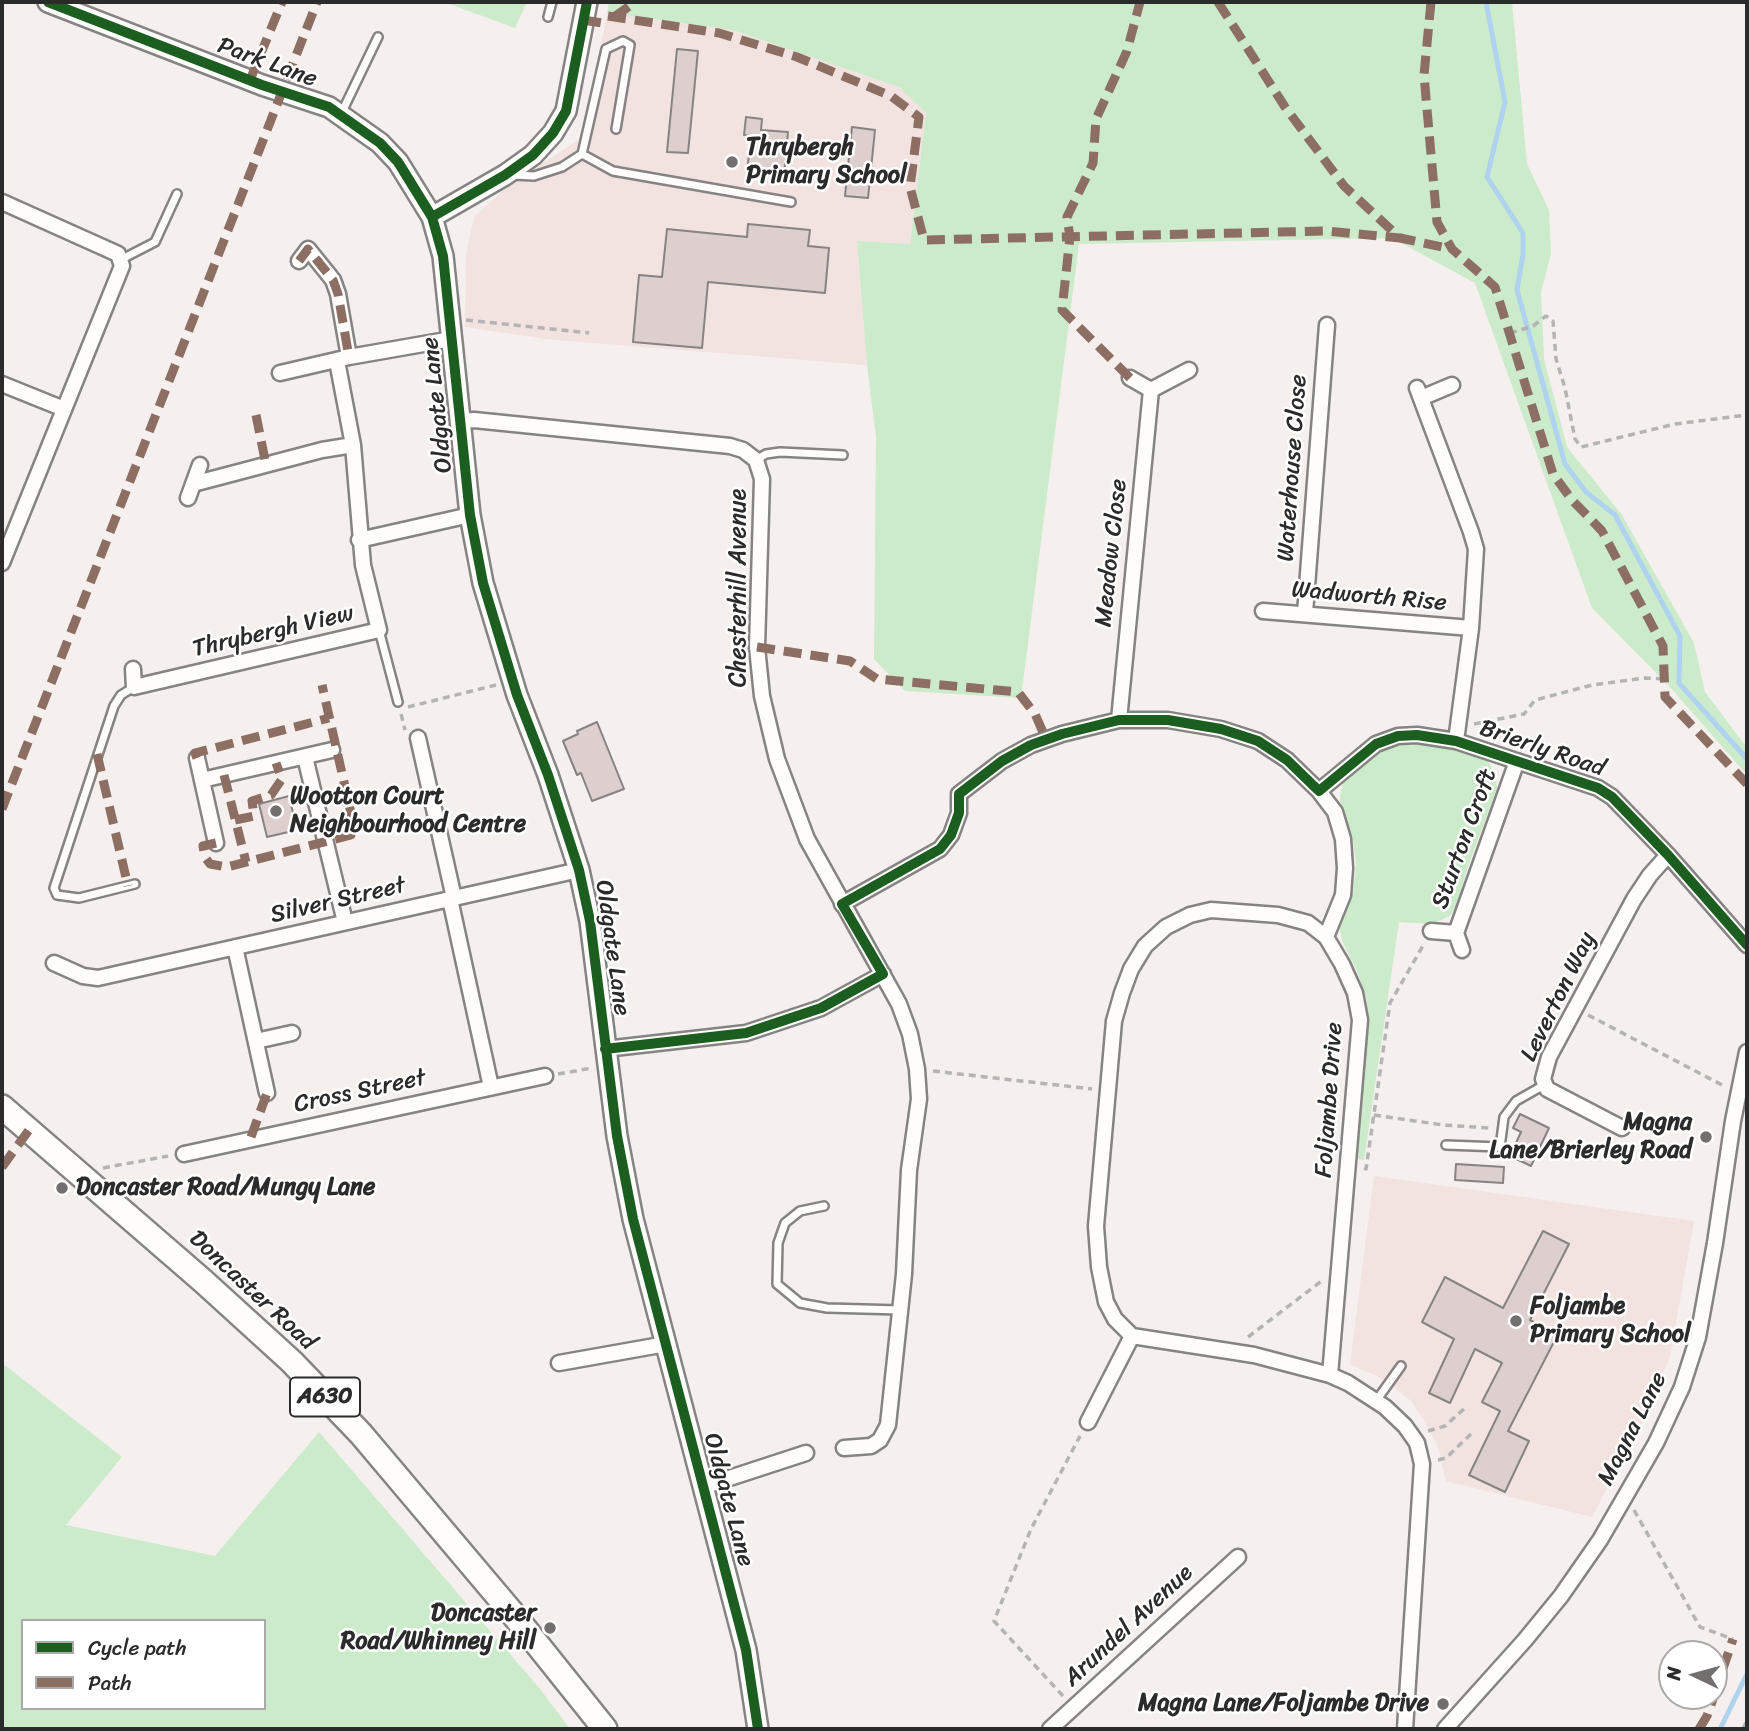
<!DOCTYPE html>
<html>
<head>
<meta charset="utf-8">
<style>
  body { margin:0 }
  #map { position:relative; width:1749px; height:1731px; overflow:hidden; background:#f5efee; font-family:Sriracha,sans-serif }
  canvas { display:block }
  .frame { position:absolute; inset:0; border:4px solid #2b2b2b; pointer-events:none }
  .legend { position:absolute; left:21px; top:1619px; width:245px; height:91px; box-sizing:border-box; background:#fff; border:2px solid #aaa; margin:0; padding:9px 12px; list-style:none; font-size:21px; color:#2b2b2b }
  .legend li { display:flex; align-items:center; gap:14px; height:35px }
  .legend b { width:35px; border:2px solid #aaa }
  .north { position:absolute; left:1658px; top:1640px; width:70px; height:70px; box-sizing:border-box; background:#fff; border:2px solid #aaa; border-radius:50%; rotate:275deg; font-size:19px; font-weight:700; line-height:28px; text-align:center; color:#2b2b2b }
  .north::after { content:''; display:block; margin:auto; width:24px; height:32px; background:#72706f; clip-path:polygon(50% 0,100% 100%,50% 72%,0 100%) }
</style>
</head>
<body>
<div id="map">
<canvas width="1749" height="1731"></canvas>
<div class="frame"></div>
<ul class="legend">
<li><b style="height:9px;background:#1b5e20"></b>Cycle path</li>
<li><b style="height:9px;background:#8d6e63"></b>Path</li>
</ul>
<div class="north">N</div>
</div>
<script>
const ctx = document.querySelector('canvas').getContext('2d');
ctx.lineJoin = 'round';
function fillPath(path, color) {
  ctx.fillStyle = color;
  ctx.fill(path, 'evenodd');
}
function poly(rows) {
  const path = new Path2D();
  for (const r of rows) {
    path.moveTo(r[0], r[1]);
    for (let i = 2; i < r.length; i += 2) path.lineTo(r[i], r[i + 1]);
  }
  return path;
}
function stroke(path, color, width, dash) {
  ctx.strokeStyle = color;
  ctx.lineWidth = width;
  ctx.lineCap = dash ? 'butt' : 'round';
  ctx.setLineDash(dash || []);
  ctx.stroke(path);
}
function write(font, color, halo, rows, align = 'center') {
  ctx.font = font + ' Sriracha,sans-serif';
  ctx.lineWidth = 5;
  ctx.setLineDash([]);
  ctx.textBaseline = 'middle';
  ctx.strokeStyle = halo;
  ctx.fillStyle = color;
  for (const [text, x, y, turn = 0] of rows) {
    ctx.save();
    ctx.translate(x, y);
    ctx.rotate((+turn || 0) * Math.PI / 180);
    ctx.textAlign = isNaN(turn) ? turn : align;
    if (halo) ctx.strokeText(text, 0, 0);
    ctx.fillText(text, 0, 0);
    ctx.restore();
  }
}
fillPath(poly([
  [607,13,733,30,899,87,926,113,910,244,857,241,867,365,545,339,465,327,466,254,474,217,505,189,584,136],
  [1374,1176,1694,1221,1670,1356,1642,1422,1592,1517,1446,1481,1438,1447,1425,1422,1410,1400,1381,1378,1350,1364]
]), '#f2e2e0');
fillPath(poly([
  [444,2,527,2,515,28],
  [609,2,1512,2,1527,164,1549,210,1551,254,1541,292,1544,359,1567,447,1622,515,1694,643,1705,692,1747,748,1747,775,1669,686,1592,608,1475,283,1392,238,1079,244,1021,698,905,691,874,659,876,437,867,365,857,241,910,244,926,113,899,87,733,30,607,13],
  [1403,742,1429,742,1473,754,1488,761,1496,776,1497,789,1468,866,1456,907,1450,916,1432,924,1399,922,1364,1160,1357,1159,1356,1155,1368,1025,1367,1001,1357,971,1342,941,1340,929,1353,891,1356,864,1353,840,1341,808,1340,796,1343,783,1353,770,1377,753],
  [2,1363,122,1457,66,1525,215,1556,319,1432,540,1689,570,1729,2,1729],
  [23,1621,264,1621,264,1708,23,1708]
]), '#cbebcb');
stroke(poly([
  [1486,2,1505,102,1487,177,1523,233,1523,254,1517,290,1565,464,1586,492,1615,515,1680,636,1679,683,1747,759],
  [1720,1729,1747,1674]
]), '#afd3ef', 5);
const building = poly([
  [677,49,698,51,688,153,667,152,677,49],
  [746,117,762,119,761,130,788,132,784,176,747,172,751,136,744,135,746,117],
  [852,127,875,130,868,198,845,196,852,127],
  [748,224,810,230,808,246,829,248,825,293,708,282,702,348,633,342,639,275,662,277,667,229,747,237,748,224],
  [597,722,624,789,592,801,581,773,577,775,563,741,578,734,577,731,597,722],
  [289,796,297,830,267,837,259,804,289,796],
  [1520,1114,1549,1128,1531,1166,1510,1156,1521,1132,1513,1128,1520,1114],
  [1456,1164,1504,1167,1503,1183,1455,1180,1456,1164],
  [1543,1231,1569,1244,1530,1320,1558,1334,1508,1431,1529,1441,1505,1492,1469,1475,1500,1411,1482,1402,1502,1363,1475,1349,1450,1403,1429,1393,1454,1339,1422,1322,1445,1277,1503,1308,1543,1231]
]);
fillPath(building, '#ddcfcd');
stroke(building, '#868383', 2);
const service = poly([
  [548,17,552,2],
  [341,114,378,37],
  [582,154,613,171,791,202],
  [513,175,534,176,562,167,582,154,606,49,623,41,630,45,616,129],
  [122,259,155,242,177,194],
  [756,460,766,454,780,452,843,455],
  [379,630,398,702],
  [134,687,121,695,114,706,54,888,57,895,79,898,135,884],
  [1446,1145,1500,1147,1504,1117,1516,1101,1544,1085],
  [824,1206,800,1211,785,1223,778,1243,777,1284,800,1303,827,1308,900,1310],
  [1376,1401,1401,1366]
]);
const minor = poly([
  [2,202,118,254,122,266,2,563],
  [299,261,308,249,333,280,338,294,349,357],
  [280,373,349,357,452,339],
  [1130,378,1151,390,1189,370],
  [2,384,64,409],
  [1417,388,1471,532,1476,549,1471,628,1456,741],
  [1421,398,1452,385],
  [462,421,474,420,730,446,743,450,756,460,762,479,757,647,762,696,777,759,807,839,899,1004,910,1034,917,1069,919,1099,909,1170,904,1274,888,1425,880,1440,871,1446,844,1448],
  [193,484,322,450,353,445],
  [188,498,200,465],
  [359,540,470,515],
  [1263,611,1471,628],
  [1305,613,1327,325],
  [133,669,134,687,379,630,363,565,353,445,337,361],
  [1119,720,1151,390],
  [418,738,454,898],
  [305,757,345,922],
  [197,758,216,843],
  [202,780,332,750],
  [1319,791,1376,744,1398,736,1417,735,1456,741,1598,788,1612,797,1668,855,1747,945],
  [450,899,491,1087],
  [842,904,940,849,951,835,959,813,959,794,1002,761,1031,745,1062,734,1119,720,1168,720,1221,729,1258,741,1287,760,1319,791,1335,812,1343,839,1345,868,1343,895,1326,937],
  [1431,931,1456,933,1462,950],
  [1456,933,1517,761],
  [235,947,267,1093],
  [54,963,83,976,98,978,579,870],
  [256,1041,292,1033],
  [605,1049,746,1033,821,1008,883,974],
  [1622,1128,1547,1089,1543,1079,1549,1057,1634,899,1650,875,1668,855],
  [184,1154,545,1076],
  [559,1363,666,1344],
  [1330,1375,1360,1020,1355,993,1342,964,1326,937,1308,923,1278,915,1211,910,1190,915,1166,927,1145,946,1131,969,1122,993,1114,1021,1096,1226,1099,1267,1106,1302,1115,1319,1132,1336,1254,1355,1330,1375,1348,1383,1385,1407,1405,1426,1417,1443,1422,1464,1405,1729],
  [1088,1422,1132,1336],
  [702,1487,806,1453],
  [1050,1729,1238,1557],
  [1445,1729,1525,1640,1561,1596,1600,1540,1656,1443,1682,1387,1698,1337,1715,1243,1733,1121,1747,1052]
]);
const tertiary = poly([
  [48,2,262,85,329,107,380,143,398,162,432,217,443,256,470,515,483,583,517,695,548,775,579,870,590,921,617,1136,633,1219,746,1650,758,1729],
  [432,217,505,175,533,155,553,133,566,111,587,2]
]);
const primary = poly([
  [2,1107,203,1281,292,1362,361,1434,513,1614,605,1729]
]);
stroke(service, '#868383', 12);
stroke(minor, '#868383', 19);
stroke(tertiary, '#868383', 24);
stroke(primary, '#868383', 28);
stroke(poly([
  [466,320,589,333],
  [1510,333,1533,326,1546,316,1553,321,1556,359,1565,388,1575,439,1581,447,1675,424,1747,415],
  [408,707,496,685],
  [401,714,405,730],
  [1474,724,1524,714,1535,700,1592,685,1645,678,1665,679],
  [1588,1015,1724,1086],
  [933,1071,1092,1089],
  [558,1074,592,1068],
  [1374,1115,1443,1125,1490,1128],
  [103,1168,168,1156],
  [1364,1168,1366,1169,1390,1003,1424,944],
  [1248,1337,1323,1280],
  [1428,1431,1445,1426,1465,1408],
  [1438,1460,1446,1458,1471,1434],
  [1634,1510,1700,1627,1733,1639],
  [1063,1696,994,1621,1031,1529,1080,1436],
  [1743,1729,1747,1720]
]), '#b5b4b4', 3.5, [7, 5]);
stroke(service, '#fefdfc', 7);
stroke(minor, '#fefdfc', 14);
stroke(tertiary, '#fefdfc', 19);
stroke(primary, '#fefdfc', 23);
stroke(poly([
  [1218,2,1285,107,1344,186,1400,238,1452,249],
  [1431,2,1424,75,1437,222,1452,249,1495,287,1553,474,1572,500,1602,531,1663,646,1665,697,1747,784],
  [608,16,719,33,797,57,891,96,919,117,910,187,924,240,1326,231,1400,238],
  [614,17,635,2],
  [583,20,602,23],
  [250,80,282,2],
  [299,261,308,249,333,280,338,294,349,357],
  [1130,378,1062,310,1070,237,1067,217,1093,163,1096,119,1127,51,1140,2],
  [256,415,266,465],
  [757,647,850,661,877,679,1018,692,1035,714,1046,739],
  [97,754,128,886],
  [197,758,195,753,329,718],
  [224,775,246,862],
  [2,809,317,2],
  [235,820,254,816,252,801,271,795,282,779,276,763],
  [216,843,203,846,205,857,210,864,227,867,351,835,353,822,322,685],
  [251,1137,267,1093],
  [2,1167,29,1130],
  [1714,1695,1733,1639],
  [1699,1729,1707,1716,1714,1696]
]), '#8d6e63', 9, [18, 9]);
stroke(poly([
  [48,2,262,85,329,107,380,143,398,162,432,217,443,256,470,515,483,583,517,695,548,775,579,870,590,921,617,1136,633,1219,746,1650,758,1729],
  [432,217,505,175,533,155,553,133,566,111,587,2],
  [605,1049,746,1033,821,1008,883,974,842,904,940,849,951,835,959,813,959,794,1002,761,1031,745,1062,734,1119,720,1168,720,1221,729,1258,741,1287,760,1319,791,1376,744,1398,736,1417,735,1456,741,1598,788,1612,797,1668,855,1747,945]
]), '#1b5e20', 10);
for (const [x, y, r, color] of [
  [732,162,7,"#72706f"],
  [276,811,7,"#72706f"],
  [1706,1137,7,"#72706f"],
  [62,1188,7,"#72706f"],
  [1516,1321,7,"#72706f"],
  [550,1628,7,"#72706f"],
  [1443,1704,7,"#72706f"]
]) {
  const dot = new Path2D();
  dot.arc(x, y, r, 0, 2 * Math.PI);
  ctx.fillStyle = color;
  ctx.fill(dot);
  stroke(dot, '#fff', 2.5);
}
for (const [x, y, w] of [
  [325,1397,70]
]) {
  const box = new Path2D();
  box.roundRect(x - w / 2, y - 19.5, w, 39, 5);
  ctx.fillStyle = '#fff';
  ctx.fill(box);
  stroke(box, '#2b2b2b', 2);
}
write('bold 23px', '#2b2b2b', null, [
  ["A630",325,1397]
]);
write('24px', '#2b2b2b', '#fff', [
  ["Park Lane",267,63,20],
  ["Oldgate Lane",438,405,-96],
  ["Waterhouse Close",1293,468,-86],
  ["Meadow Close",1112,553,-84],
  ["Chesterhill Avenue",739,588,-90],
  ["Wadworth Rise",1369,597,5],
  ["Thrybergh View",273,632,-13],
  ["Brierly Road",1542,749,19],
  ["Sturton Croft",1465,839,-70],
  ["Silver Street",338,901,-13],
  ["Oldgate Lane",612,948,82],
  ["Leverton Way",1559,997,-64],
  ["Cross Street",360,1092,-12],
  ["Foljambe Drive",1330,1100,-86],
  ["Doncaster Road",252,1291,43],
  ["Magna Lane",1633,1429,-63],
  ["Oldgate Lane",728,1500,75],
  ["Arundel Avenue",1129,1626,-43]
]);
write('bold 24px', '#2b2b2b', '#fff', [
  ["Thrybergh",746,148],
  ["Primary School",746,176],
  ["Wootton Court",290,797],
  ["Neighbourhood Centre",290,825],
  ["Magna",1692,1123,"right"],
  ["Lane/Brierley Road",1692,1151,"right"],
  ["Doncaster Road/Mungy Lane",76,1188],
  ["Foljambe",1530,1307],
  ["Primary School",1530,1335],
  ["Doncaster",536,1614,"right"],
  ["Road/Whinney Hill",536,1642,"right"],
  ["Magna Lane/Foljambe Drive",1429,1704,"right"]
], 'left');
</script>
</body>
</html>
